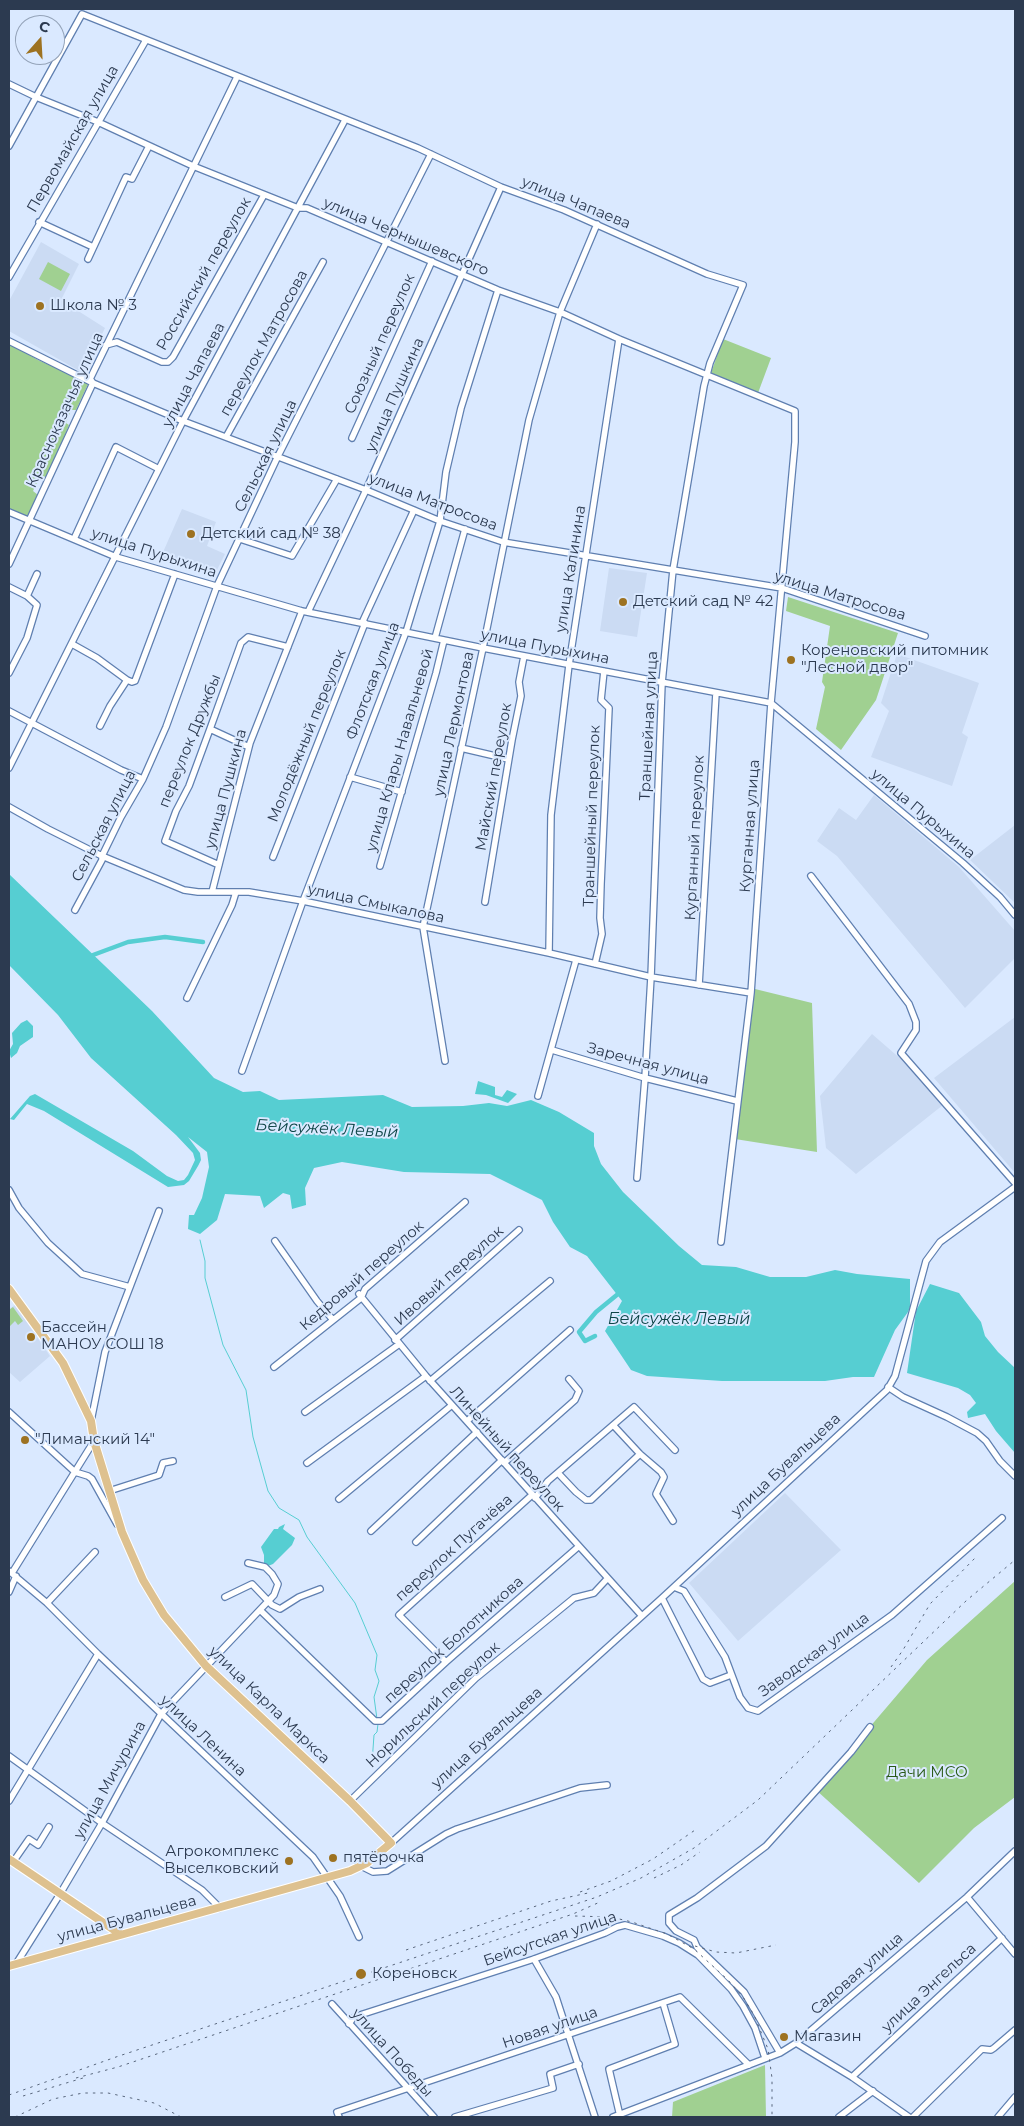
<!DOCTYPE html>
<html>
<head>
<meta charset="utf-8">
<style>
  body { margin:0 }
  #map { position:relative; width:1024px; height:2126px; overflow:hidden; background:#dae9ff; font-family:Montserrat,sans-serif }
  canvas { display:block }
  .frame { position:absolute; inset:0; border:10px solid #2c3a50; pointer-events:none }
  .north { position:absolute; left:15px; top:15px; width:50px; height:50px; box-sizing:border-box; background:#dae9ff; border:1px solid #94a3b9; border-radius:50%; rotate:19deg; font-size:14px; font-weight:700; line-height:20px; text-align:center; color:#2c3a50 }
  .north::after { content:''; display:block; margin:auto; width:18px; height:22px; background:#9d7221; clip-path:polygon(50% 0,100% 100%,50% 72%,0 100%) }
</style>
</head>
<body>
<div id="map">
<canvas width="1024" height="2126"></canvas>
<div class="frame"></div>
<div class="north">С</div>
</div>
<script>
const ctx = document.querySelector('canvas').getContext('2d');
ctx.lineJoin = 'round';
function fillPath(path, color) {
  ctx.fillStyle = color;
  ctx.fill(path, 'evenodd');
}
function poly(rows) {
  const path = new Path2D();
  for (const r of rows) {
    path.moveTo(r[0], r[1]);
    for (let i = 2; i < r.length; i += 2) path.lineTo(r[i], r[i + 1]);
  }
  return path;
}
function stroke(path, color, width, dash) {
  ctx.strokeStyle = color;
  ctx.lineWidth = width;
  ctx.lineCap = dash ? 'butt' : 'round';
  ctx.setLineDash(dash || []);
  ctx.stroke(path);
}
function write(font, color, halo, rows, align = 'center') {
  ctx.font = font + ' Montserrat,sans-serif';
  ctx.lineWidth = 4;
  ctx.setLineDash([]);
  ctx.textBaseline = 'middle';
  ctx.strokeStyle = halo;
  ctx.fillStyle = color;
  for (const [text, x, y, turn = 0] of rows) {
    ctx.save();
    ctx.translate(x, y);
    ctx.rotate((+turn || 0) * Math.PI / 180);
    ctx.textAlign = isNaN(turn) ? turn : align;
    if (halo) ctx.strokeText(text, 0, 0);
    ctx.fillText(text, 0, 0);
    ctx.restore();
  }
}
fillPath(poly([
  [41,242,79,264,61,300,105,328,83,373,9,331,9,301],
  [182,509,216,522,207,546,225,554,214,576,160,559],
  [609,568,647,573,637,637,600,631],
  [897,654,979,683,962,733,968,737,952,786,871,757,889,711,881,703],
  [874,795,959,867,1015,931,1015,958,965,1008,837,856,817,841,839,808,856,820],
  [1015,825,1015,903,970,860],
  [1015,1017,1015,1173,934,1078],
  [872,1034,910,1067,943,1105,856,1174,826,1148,820,1096],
  [15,1305,50,1356,20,1382,9,1372,9,1309],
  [785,1493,841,1550,738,1641,689,1583]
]), '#cbdbf3');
fillPath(poly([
  [48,262,70,274,61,291,39,279],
  [723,339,771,358,758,393,711,373],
  [9,343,38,360,89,382,76,410,71,410,66,423,69,425,47,477,40,476,33,491,38,495,29,517,9,509],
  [788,597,898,633,876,700,841,750,816,729,825,687,822,682,830,626,786,611],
  [755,989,812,1003,817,1152,735,1139],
  [13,1307,23,1321,18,1325,15,1321,9,1327,9,1310],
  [1015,1581,1015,1797,974,1828,919,1883,816,1790,927,1660],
  [765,2065,766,2117,672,2117,673,2102]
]), '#a0d091');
fillPath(poly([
  [9,874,152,1011,214,1078,243,1092,260,1091,279,1100,383,1095,412,1107,463,1106,489,1103,507,1106,531,1100,559,1112,594,1133,594,1146,601,1164,623,1192,679,1246,702,1265,736,1267,770,1277,806,1277,835,1270,857,1274,910,1279,910,1307,908,1312,895,1330,874,1377,853,1377,825,1381,722,1381,647,1376,631,1370,605,1331,622,1301,587,1256,570,1247,553,1222,542,1200,490,1174,404,1172,342,1162,314,1168,305,1188,306,1205,292,1209,290,1195,283,1193,264,1208,260,1196,225,1194,217,1220,200,1234,188,1229,189,1215,194,1215,202,1198,209,1167,207,1152,188,1137,200,1153,201,1160,198,1166,189,1181,184,1185,168,1187,44,1111,27,1104,14,1120,10,1119,30,1096,35,1094,133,1151,167,1176,178,1181,184,1180,188,1175,195,1160,193,1153,176,1135,91,1058,58,1015,9,965],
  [27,1020,33,1026,33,1037,20,1046,17,1053,11,1058,9,1051,13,1044,12,1033,21,1023],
  [478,1081,495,1087,495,1095,502,1097,507,1090,517,1094,508,1103,486,1095,475,1094],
  [930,1284,959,1293,981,1322,985,1336,998,1352,1015,1368,1015,1453,996,1431,985,1414,968,1418,967,1412,976,1403,970,1395,958,1388,907,1373,916,1311],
  [285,1524,283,1529,295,1538,292,1545,273,1564,268,1566,264,1564,264,1555,261,1547,274,1529,278,1529,279,1527]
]), '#56ced2');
stroke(poly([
  [200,1240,205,1261,205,1278,223,1345,246,1390,253,1437,268,1491,279,1508,299,1520,307,1537,355,1603,377,1655,375,1670,379,1681,374,1697,377,1719],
  [372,1763,374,1735,377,1732,378,1724]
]), '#56ced2', 1);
stroke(poly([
  [93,955,128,942,165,937,203,942],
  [595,1336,585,1341,579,1332,596,1312,618,1294]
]), '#56ced2', 4.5);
const minor = poly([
  [9,84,36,97,98,122,193,166,298,208,307,208,498,290,560,312,619,339,795,411,795,442,771,703,751,993,721,1242],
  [9,146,82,14,418,148,501,187,564,210,707,274,743,285,710,363,704,386,673,570,662,683,651,977,645,1078,637,1178],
  [39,222,93,247],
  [88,259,126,177,132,179,149,146],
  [9,277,146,40],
  [9,341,93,383,183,421,366,490,440,521,503,542,782,588,925,636],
  [106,345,117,342,162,362,168,362,173,357,264,195],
  [226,437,323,262],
  [352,438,432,261],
  [9,512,116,557,302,611,483,648,771,703,963,863,1000,897,1015,915],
  [74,539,116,447,159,469],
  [240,539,292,556,337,479],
  [9,564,93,383,90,379,237,77],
  [9,587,27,596],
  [308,612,366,490,501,187],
  [362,623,414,510],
  [435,638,465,529],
  [72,644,97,658,127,680],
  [9,673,27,638,37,605,27,596,37,574],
  [9,711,121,770,143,779],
  [100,726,110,706,127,680,132,682,135,681,175,574],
  [210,729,249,747],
  [461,748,508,759],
  [9,768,183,421,345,120],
  [350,777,402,792],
  [9,807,48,829,102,856,184,890,198,892,249,892,303,901,549,953,651,977,751,993],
  [273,857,365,623],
  [219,865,165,841,176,811,189,786,210,729,241,643,248,637,288,647],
  [380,866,436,673,444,640],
  [811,876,909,1004,916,1022,916,1030,901,1053,1015,1183],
  [212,892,250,743,302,611],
  [485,902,512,740,521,696,519,682,524,656],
  [75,910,102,860,102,856,121,817,143,779,166,727,217,586,278,456,431,154],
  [549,953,551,815,569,665,619,339],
  [595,964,602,934,600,918,601,884,609,708,601,700,604,671],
  [699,985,716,693],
  [187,998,232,905,236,892],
  [552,1050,645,1078,737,1101],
  [445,1061,423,927,483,648,529,420,560,312,597,224],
  [242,1071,303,901,406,632,440,521,446,472,461,408,498,290],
  [538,1096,576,960],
  [9,1190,19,1208,48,1243,82,1274,130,1287],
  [275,1241,317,1301,333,1320],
  [359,1294,426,1376,642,1616],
  [395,1340,519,1230],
  [274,1367,361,1298,365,1289,465,1202],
  [430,1381,550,1281],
  [888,1387,903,1397,947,1417,977,1433,986,1441,1000,1461,1015,1476],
  [9,1412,75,1472,88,1476,92,1479,117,1524],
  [305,1412,398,1345],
  [91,1421,105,1352,159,1211],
  [467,1421,570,1330],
  [614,1426,640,1454,661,1472,664,1477,656,1494,673,1521],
  [307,1463,426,1376],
  [504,1463,575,1400,579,1391,569,1379],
  [558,1473,576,1492,586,1500,591,1500,640,1454],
  [109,1491,159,1475,163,1463,173,1461],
  [535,1498,548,1481,634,1407,675,1450],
  [339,1499,452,1405],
  [371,1531,477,1432],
  [416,1542,502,1460],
  [9,1571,47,1603,98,1654,313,1857,340,1896,359,1937],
  [12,1573,94,1441],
  [674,1587,684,1591,725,1657,740,1697,748,1708,758,1711,892,1615,1002,1518],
  [9,1592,16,1576],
  [225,1597,252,1584,272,1605,280,1609,299,1597,320,1589],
  [662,1598,703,1679,710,1683,731,1675],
  [47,1603,95,1552],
  [260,1610,375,1721,382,1721,446,1662,578,1547],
  [446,1662,399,1615,532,1495],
  [9,1756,102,1823,202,1890,220,1908],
  [9,1801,98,1654],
  [350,1801,476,1678,574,1598,594,1593,607,1579],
  [391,1843,662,1598,887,1390,895,1376,926,1261,940,1242,1015,1187],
  [13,1862,29,1839,38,1845,49,1827],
  [361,1866,373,1872,387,1871,446,1834,457,1829,580,1788,607,1785],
  [967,1897,1015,1954],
  [534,1959,556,1997,595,2117],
  [16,1964,60,1894,102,1823,161,1714,274,1595,278,1584,272,1574,265,1567,248,1563],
  [332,2004,434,2117],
  [349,2024,353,2018,363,2014,534,1959,605,1933,617,1927,625,1925,663,1936,679,1943,698,1955,731,1989,743,2006,755,2028,765,2058],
  [796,2043,852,2077,909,2117],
  [780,2053,744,1992,697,1947,694,1940,676,1931,669,1923,669,1915,697,1898,766,1846,851,1752,870,1727],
  [852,2077,1002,1938],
  [620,2116,609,2069,675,2044,663,2003],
  [339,2117,337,2112,680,1997,749,2065],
  [455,2117,553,2088,550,2074,579,2064],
  [613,2117,780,2053,796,2043,967,1897,1015,1851],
  [839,2117,873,2091],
  [913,2117,982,2049,991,2050,994,2048,1015,2030],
  [998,2117,1015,2097]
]);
const major = poly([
  [9,1289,63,1363,91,1421,94,1441,122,1532,143,1580,164,1615,206,1666,350,1801,391,1843,367,1863,350,1871,9,1966],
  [9,1859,120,1934]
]);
stroke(minor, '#5f7fb0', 8);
stroke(major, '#fff', 10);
stroke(minor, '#fff', 5.5);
stroke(major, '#dec18f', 8);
stroke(poly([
  [891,1667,903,1650,930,1604,976,1557],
  [654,1878,681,1865,700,1852],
  [580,1892,611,1881,653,1859,698,1828],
  [575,1916,611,1917,632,1922,667,1934,694,1949,728,1980,743,1997,754,2015,768,2049,772,2078,772,2117],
  [695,1946,716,1952,736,1953,776,1945],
  [406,1950,551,1901,588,1893],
  [76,2078,118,2067,573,1914,600,1902],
  [9,2095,116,2057,597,1897,641,1878,694,1848,758,1800,967,1600,1015,1560],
  [23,2096,83,2078],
  [15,2117,53,2099,83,2093,108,2093,154,2103,181,2117]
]), '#58667c', 1, [2.5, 5]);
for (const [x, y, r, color] of [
  [40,306,5,"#9d7221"],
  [191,534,5,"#9d7221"],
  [623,602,5,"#9d7221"],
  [791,660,5,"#9d7221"],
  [31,1337,5,"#9d7221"],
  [25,1440,5,"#9d7221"],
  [333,1858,5,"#9d7221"],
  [289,1861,5,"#9d7221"],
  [361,1974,6,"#9d7221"],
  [784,2037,5,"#9d7221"]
]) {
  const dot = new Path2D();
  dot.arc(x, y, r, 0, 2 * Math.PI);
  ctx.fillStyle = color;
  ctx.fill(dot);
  stroke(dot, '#dae9ff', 2);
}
write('15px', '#2c3a50', '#dae9ff', [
  ["Первомайская улица",73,139,-60],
  ["улица Чапаева",576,203,22],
  ["улица Чернышевского",406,237,23],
  ["Российский переулок",204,274,-60],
  ["переулок Матросова",264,343,-61],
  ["Союзный переулок",380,344,-66],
  ["улица Чапаева",194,375,-62],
  ["улица Пушкина",395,395,-66],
  ["Красноказачья улица",65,410,-66],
  ["Сельская улица",266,456,-64],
  ["улица Матросова",433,502,21],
  ["улица Пурыхина",154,553,18],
  ["улица Калинина",571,569,-81],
  ["улица Матросова",840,596,17],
  ["улица Пурыхина",545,647,11],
  ["Флотская улица",373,681,-69],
  ["улица Лермонтова",454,724,-78],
  ["Траншейная улица",649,726,-87],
  ["Молодёжный переулок",307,736,-68],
  ["переулок Дружбы",190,741,-68],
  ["улица Клары Навальневой",400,750,-74],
  ["Майский переулок",494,777,-80],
  ["улица Пушкина",226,789,-75],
  ["улица Пурыхина",923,814,40],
  ["Траншейный переулок",592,816,-88],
  ["Сельская улица",104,826,-63],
  ["Курганная улица",750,826,-86],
  ["Курганный переулок",695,838,-87],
  ["улица Смыкалова",376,904,12],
  ["Заречная улица",648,1064,15],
  ["Кедровый переулок",362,1276,-41],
  ["Ивовый переулок",449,1276,-42],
  ["Линейный переулок",507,1449,48],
  ["улица Бувальцева",786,1465,-43],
  ["переулок Пугачёва",454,1548,-42],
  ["переулок Болотникова",454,1640,-42],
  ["Заводская улица",814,1655,-36],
  ["улица Карла Маркса",269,1705,44],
  ["Норильский переулок",433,1705,-43],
  ["улица Ленина",203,1736,43],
  ["улица Бувальцева",487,1738,-42],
  ["улица Мичурина",110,1780,-61],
  ["улица Бувальцева",127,1919,-15],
  ["Бейсугская улица",550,1939,-19],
  ["Садовая улица",857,1974,-41],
  ["улица Энгельса",929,1988,-43],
  ["Новая улица",550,2028,-19],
  ["улица Победы",392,2053,48]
]);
write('15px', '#2c3a50', '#dae9ff', [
  ["Школа № 3",50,306],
  ["Детский сад № 38",201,534],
  ["Детский сад № 42",633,602],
  ["Кореновский питомник",801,651],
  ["\"Лесной двор\"",801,668],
  ["Бассейн",41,1328],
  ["МАНОУ СОШ 18",41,1345],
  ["\"Лиманский 14\"",35,1440],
  ["Агрокомплекс",279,1852,"right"],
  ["Выселковский",279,1869,"right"],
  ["пятёрочка",343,1858],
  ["Кореновск",372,1974],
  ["Магазин",794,2037]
], 'left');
write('15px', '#2a5a18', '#dae9ff', [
  ["Дачи МСО",927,1773]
]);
write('italic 16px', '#0e4547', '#dae9ff', [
  ["Бейсужёк Левый",327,1129,3],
  ["Бейсужёк Левый",679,1319]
]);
</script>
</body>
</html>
